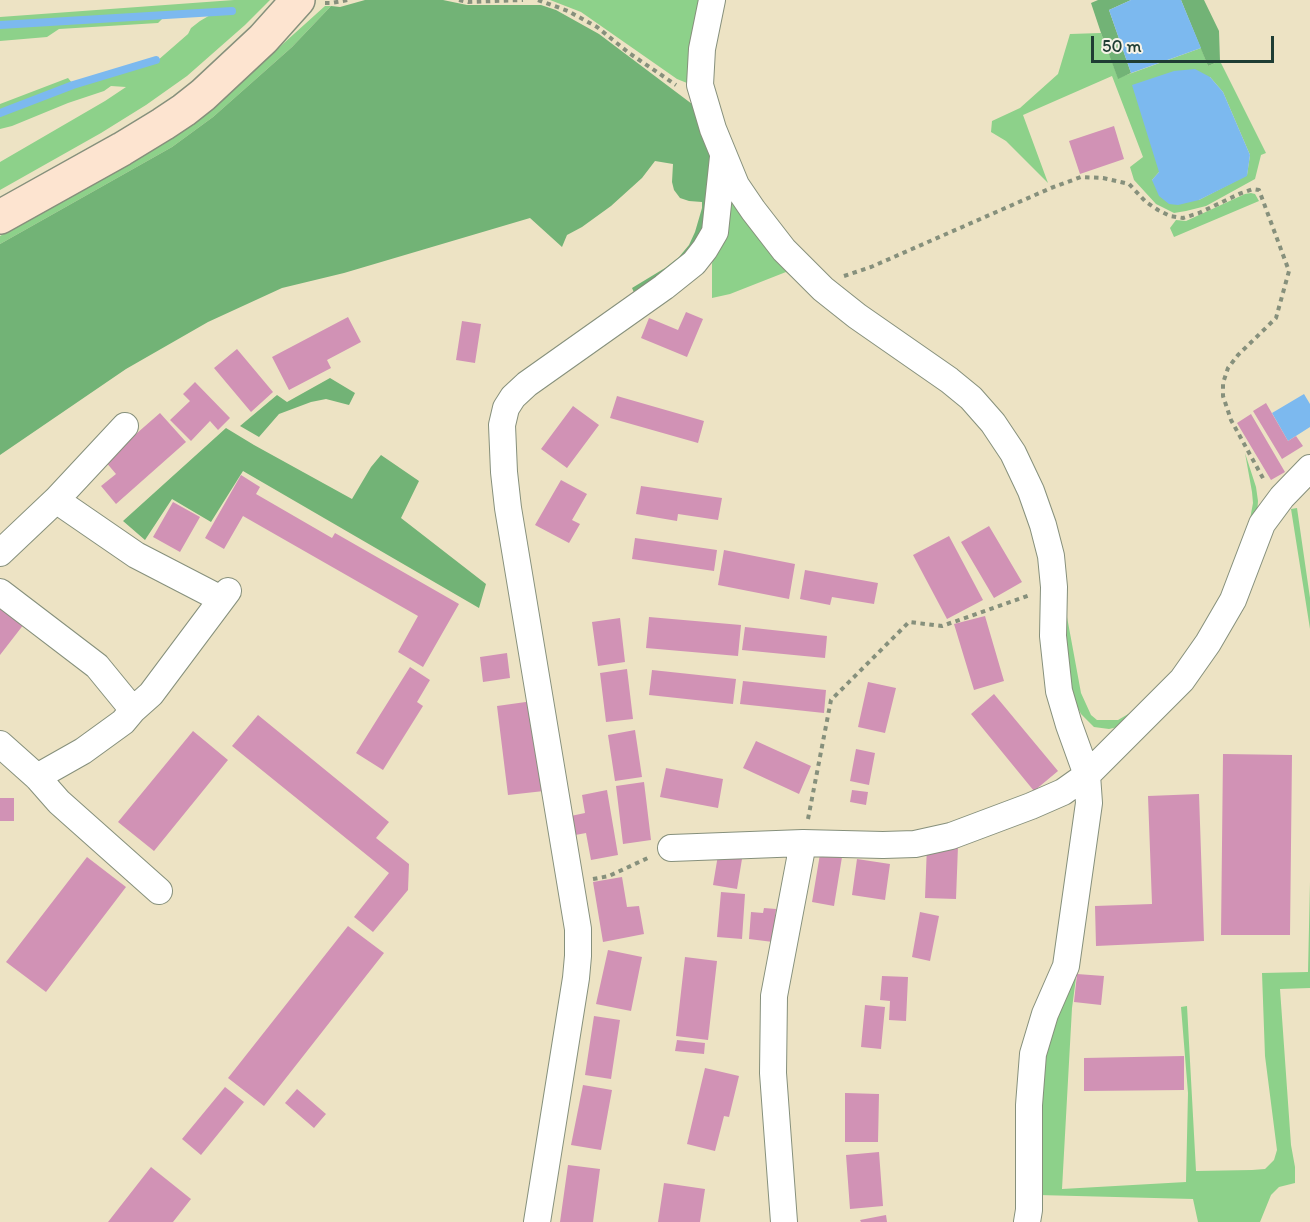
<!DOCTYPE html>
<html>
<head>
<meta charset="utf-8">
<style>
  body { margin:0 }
  #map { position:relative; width:1310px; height:1222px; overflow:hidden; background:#ede3c4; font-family:Itim,sans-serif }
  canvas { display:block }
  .scale { position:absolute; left:1091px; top:36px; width:183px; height:27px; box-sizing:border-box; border:3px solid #1f3d34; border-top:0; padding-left:8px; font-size:18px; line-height:21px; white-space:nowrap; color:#1f3d34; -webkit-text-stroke:4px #f7f3e8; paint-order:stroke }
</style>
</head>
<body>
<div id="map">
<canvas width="1310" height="1222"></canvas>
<div class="scale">50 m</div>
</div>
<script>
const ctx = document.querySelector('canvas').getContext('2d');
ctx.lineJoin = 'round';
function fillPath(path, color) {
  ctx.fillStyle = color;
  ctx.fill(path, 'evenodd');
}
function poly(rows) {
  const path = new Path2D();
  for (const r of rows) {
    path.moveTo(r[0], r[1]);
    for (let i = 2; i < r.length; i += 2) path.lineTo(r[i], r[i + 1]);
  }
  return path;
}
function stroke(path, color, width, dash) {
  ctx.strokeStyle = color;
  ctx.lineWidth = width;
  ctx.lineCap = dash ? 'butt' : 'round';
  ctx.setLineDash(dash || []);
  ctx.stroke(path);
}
fillPath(poly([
  [234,0,270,0,245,25,187,76,146,105,101,133,0,190,0,162,105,101,126,87,111,86,104,91,68,103,12,126,0,129,0,115,74,86,157,61,188,34,191,28,200,21,212,14,233,13,234,12,231,9,0,23,0,17],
  [550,0,702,0,697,87,677,79,581,12],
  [325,6,331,6,292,47,213,117,172,147,0,244,0,236,142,156,174,136,204,115],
  [165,16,158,23,59,29,47,37,0,41,0,27],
  [1101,33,1118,78,1201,48,1208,66,1220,61,1266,153,1261,155,1255,179,1206,206,1186,211,1174,213,1156,204,1134,180,1130,167,1143,157,1112,76,1023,115,1048,183,1006,141,991,132,992,121,1020,108,1058,74,1070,34],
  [1210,77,1223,92,1250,155,1247,175,1199,200,1152,180,1159,172],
  [68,78,73,84,0,112,0,104],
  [733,188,953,392,993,438,969,411,949,395,811,294,786,272,730,294,712,298,712,264,716,239],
  [1251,193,1255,194,1259,201,1174,237,1170,228,1176,220,1186,221,1245,194],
  [1245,453,1256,487,1258,501,1257,515,1222,607,1202,641,1175,679,1141,713,1128,723,1118,727,1109,729,1094,727,1081,714,1076,704,1072,688,1066,639,1065,606,1081,693,1091,715,1097,720,1118,720,1142,706,1169,679,1186,656,1216,609,1227,587,1237,562,1250,519,1253,503,1252,492],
  [1297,508,1310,598,1310,629,1291,509],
  [1310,882,1310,988,1280,989,1291,1145,1295,1167,1295,1183,1279,1187,1271,1195,1260,1222,1198,1222,1193,1199,1038,1195,1040,1067,1066,990,1076,978,1072,1008,1062,1189,1186,1182,1188,1093,1181,1007,1187,1006,1196,1171,1252,1170,1265,1169,1274,1160,1277,1150,1265,1056,1262,973,1308,972]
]), '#8dd18a');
fillPath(poly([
  [365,0,443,0,467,5,541,5,556,10,599,34,692,104,712,142,707,234,637,299,632,288,665,268,679,257,689,245,695,232,702,208,702,202,689,201,680,198,674,190,672,182,673,164,655,161,642,178,611,206,582,227,567,235,562,247,530,218,344,273,282,288,208,322,126,369,0,455,0,244,172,147,213,117,292,47,331,6,340,7],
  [1098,0,1131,0,1109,10,1131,73,1118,79,1101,33,1091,3],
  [1181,0,1204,0,1219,31,1220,61,1208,66],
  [330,378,355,393,349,405,326,399,311,402,279,414,259,437,240,426,277,395,287,402],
  [226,428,254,445,352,499,371,467,381,455,419,481,401,518,486,584,479,608,243,471,211,522,172,499,145,540,123,521]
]), '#72b376');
fillPath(poly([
  [1131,0,1181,0,1201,48,1131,73,1109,10],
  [1195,69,1210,77,1223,92,1250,155,1247,176,1199,200,1178,205,1169,204,1159,196,1152,180,1159,172,1132,85,1174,71],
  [1304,394,1310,404,1310,427,1288,441,1272,413]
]), '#7cb9ef');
stroke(poly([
  [0,25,232,11],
  [0,113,73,85,156,60]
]), '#7cb9ef', 8);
fillPath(poly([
  [1114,126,1124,159,1080,174,1069,141],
  [686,312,703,319,687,357,641,338,649,318,678,330],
  [348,317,361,342,327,360,331,368,289,390,272,357],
  [462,321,481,324,475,363,456,360],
  [237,349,273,392,251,412,214,368],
  [195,382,230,418,218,430,210,421,191,441,170,420,190,401,183,394],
  [617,396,704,421,698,443,610,418],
  [1266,403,1288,441,1296,436,1303,446,1282,459,1253,411],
  [573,406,599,425,567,468,541,449],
  [160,413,186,442,116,504,101,486,116,474,105,461],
  [1251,414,1285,472,1271,480,1237,423],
  [241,475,260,487,256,494,332,538,335,533,459,604,423,667,398,652,418,616,243,516,224,549,205,538],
  [561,480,587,494,572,520,580,524,569,543,535,525],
  [641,486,722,498,718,520,678,514,677,521,636,514],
  [173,502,200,517,180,552,153,537],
  [989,526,1022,582,994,598,961,542],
  [949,536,983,600,947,619,913,555],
  [635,538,717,550,714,571,632,559],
  [724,550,795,564,789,599,718,585],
  [805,570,878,583,874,604,832,597,830,605,800,599],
  [0,605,24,624,0,655],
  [985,616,1004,681,974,690,954,624],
  [649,617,741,625,738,656,646,648],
  [620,618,625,662,598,666,592,622],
  [745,627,827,636,825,658,742,650],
  [507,653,510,678,483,682,480,657],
  [410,667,430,680,417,702,423,706,383,770,356,753],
  [627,669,633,719,606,722,600,673],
  [652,670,736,679,733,704,649,695],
  [743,681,826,690,824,713,740,704],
  [868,682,896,688,885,733,858,727],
  [994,694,1058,771,1034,791,971,714],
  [533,701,544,791,508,795,497,706],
  [258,715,389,822,376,838,409,864,408,890,373,932,354,917,389,873,232,746],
  [635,730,642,777,615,781,608,735],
  [193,731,228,760,154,851,118,822],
  [756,741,811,766,799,794,743,768],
  [856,749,875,753,869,785,850,781],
  [1223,754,1292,755,1290,935,1221,935],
  [666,768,723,779,718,808,660,797],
  [644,782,651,840,623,844,616,786],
  [607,790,618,855,591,860,586,833,570,836,566,817,585,813,582,795],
  [852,790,868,792,866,805,850,802],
  [1199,794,1204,941,1096,946,1095,906,1152,904,1148,796],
  [0,798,14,798,14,821,0,821],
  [927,845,958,846,956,899,925,898],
  [820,854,842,857,834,906,812,902],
  [718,855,742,859,737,889,713,885],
  [87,857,126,887,46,992,6,962],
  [857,859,890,864,885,900,852,895],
  [622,877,627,907,639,906,644,934,603,942,593,882],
  [721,892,745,894,742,939,717,937],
  [764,908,776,909,773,942,749,939,751,912,763,913],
  [920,912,939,916,930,961,912,957],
  [348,926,384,953,264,1106,228,1078],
  [608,950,642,957,631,1011,596,1004],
  [685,957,717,961,708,1040,676,1036],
  [1077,974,1104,976,1101,1005,1074,1002],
  [882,976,908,977,906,1021,889,1020,890,1001,880,1000],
  [865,1005,885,1007,881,1049,861,1047],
  [594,1016,620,1020,611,1079,585,1075],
  [677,1040,705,1043,704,1054,675,1051],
  [1184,1056,1184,1090,1084,1091,1084,1058],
  [705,1068,739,1076,729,1117,724,1116,715,1151,687,1144],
  [583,1085,612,1090,601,1150,571,1145],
  [225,1087,244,1102,201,1155,182,1139],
  [297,1089,326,1114,314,1128,285,1103],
  [845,1093,879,1094,878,1142,845,1142],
  [879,1152,883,1206,850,1209,846,1155],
  [568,1165,600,1169,593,1222,560,1222],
  [151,1167,191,1199,173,1222,108,1222],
  [664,1183,705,1189,700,1222,658,1222],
  [886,1215,887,1222,861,1222,860,1220]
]), '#d192b5');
const street = poly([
  [712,0,702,49,700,85,713,129,736,185,753,210,784,250,823,289,857,316,949,380,971,398,993,423,1013,453,1031,491,1043,525,1051,556,1054,587,1053,636,1059,691,1069,725,1087,775,1089,803,1066,966,1045,1014,1033,1054,1029,1105,1029,1210,1027,1222],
  [56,500,136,555,221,599],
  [0,553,56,500,125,426],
  [0,592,97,666,133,710],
  [0,744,37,777,59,802,159,891],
  [37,777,83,751,123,722,133,710,151,694,228,591],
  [671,848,803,843,883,845,915,844,951,836,1031,806,1063,792,1087,775,1182,680,1208,643,1233,600,1262,524,1282,497,1310,468],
  [537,1222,576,978,578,956,578,929,508,508,504,472,502,425,506,408,513,397,527,384,664,287,694,263,705,249,715,232,723,157],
  [784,1222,773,1073,774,996,803,843]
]);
const secondary = poly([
  [0,217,122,149,163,124,184,110,203,95,263,39,298,0]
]);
stroke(street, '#86907c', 28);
stroke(secondary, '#86907c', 36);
stroke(poly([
  [459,0,468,2,523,0],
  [538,0,568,11,597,27,629,53,676,85],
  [325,3,331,3,348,0],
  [844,276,871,267,1051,188,1081,177,1103,178,1129,184,1146,202,1158,210,1170,216,1183,218,1199,213,1239,194,1253,189,1259,190,1289,271,1276,318,1238,355,1228,368,1223,383,1223,396,1231,420,1264,480],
  [808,819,831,700,909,622,942,626,1030,595],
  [593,879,609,876,650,857]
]), '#86907c', 4, [4.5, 4.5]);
stroke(street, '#fff', 26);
stroke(secondary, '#fde4d0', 33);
</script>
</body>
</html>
